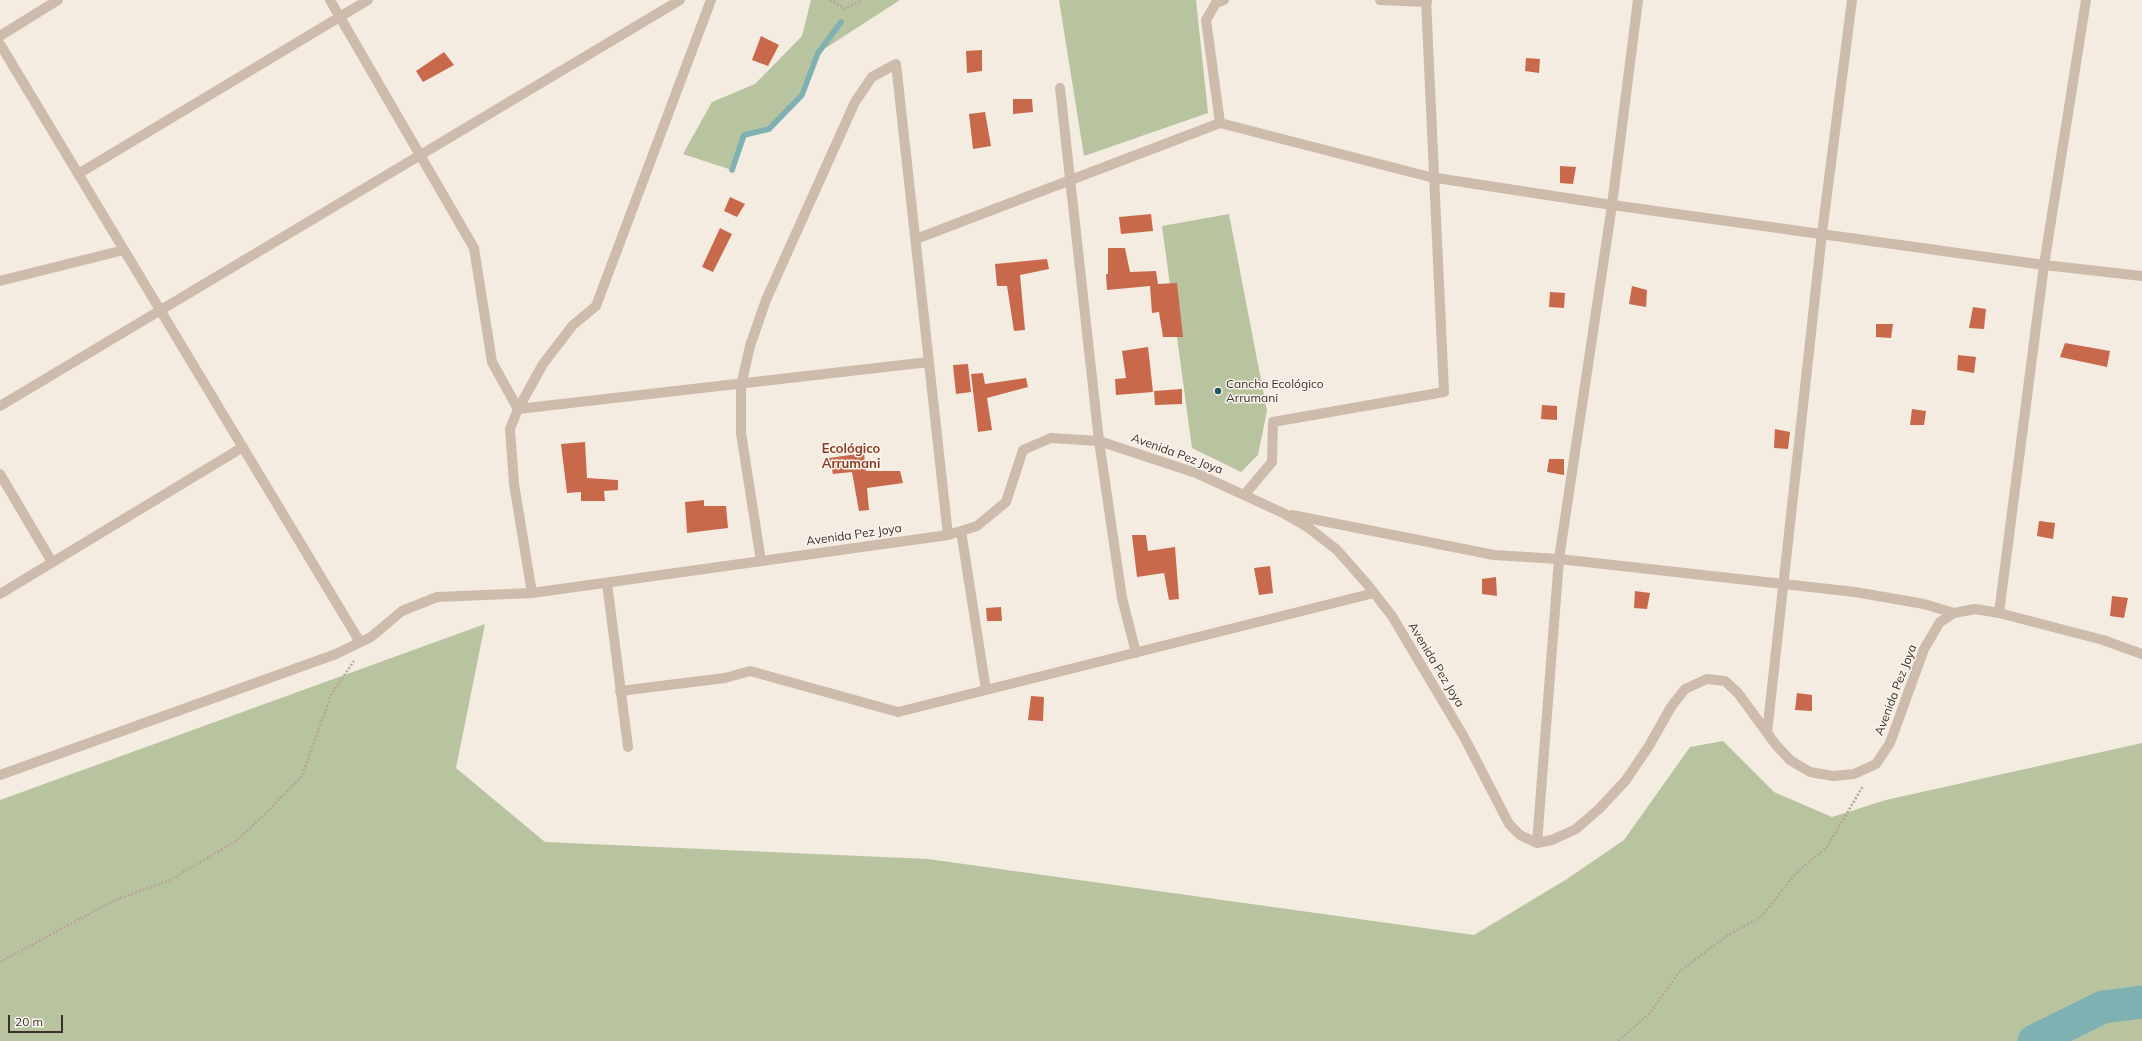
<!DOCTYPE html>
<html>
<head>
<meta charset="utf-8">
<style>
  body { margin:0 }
  #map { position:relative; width:2142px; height:1041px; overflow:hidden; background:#f4ebe1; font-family:Mulish,sans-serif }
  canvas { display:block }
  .scale { position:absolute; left:8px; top:1015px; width:55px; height:18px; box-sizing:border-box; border:2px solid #3b302b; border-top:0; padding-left:5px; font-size:12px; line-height:14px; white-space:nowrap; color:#3b302b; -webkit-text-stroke:3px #fbf5ee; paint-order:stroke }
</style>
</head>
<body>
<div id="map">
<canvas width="2142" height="1041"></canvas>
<div class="scale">20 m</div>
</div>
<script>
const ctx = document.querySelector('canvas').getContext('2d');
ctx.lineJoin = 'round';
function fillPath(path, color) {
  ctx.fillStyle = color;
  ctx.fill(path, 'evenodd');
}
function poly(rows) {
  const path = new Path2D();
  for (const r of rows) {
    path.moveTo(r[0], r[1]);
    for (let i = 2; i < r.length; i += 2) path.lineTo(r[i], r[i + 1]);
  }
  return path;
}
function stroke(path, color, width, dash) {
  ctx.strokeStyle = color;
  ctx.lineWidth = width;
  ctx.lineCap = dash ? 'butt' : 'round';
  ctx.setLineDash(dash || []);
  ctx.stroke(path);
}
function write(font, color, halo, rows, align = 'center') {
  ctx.font = font + ' Mulish,sans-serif';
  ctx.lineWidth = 3;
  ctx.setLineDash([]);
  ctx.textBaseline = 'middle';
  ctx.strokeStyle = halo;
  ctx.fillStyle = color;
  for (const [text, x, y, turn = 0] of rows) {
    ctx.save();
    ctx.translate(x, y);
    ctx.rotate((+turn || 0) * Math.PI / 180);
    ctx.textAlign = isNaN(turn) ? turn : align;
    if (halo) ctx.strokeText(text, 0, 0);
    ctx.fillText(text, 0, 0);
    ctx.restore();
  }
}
fillPath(poly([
  [811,0,900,0,818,53,802,95,769,129,744,135,732,170,683,154,712,102,755,84,802,36],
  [1059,0,1196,0,1208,113,1084,156],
  [1229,214,1267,411,1258,455,1241,472,1192,448,1162,226],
  [485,624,456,768,545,842,928,859,1474,935,1567,879,1624,840,1690,747,1723,741,1774,792,1832,817,1886,800,2142,743,2142,1041,0,1041,0,800]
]), '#b8c4a0');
stroke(poly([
  [732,170,744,135,769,129,802,95,818,53,841,22]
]), '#7fb0b2', 5.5);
stroke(poly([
  [2034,1041,2103,1007,2142,1002]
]), '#7fb0b2', 33);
fillPath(poly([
  [761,36,779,45,768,66,752,60],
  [982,50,982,71,967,73,966,51],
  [444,52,454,65,423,82,416,71],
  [1526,58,1540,59,1539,73,1525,71],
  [1013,99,1032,99,1033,112,1013,114],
  [985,112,991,146,973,149,969,114],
  [1560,166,1576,167,1573,184,1560,183],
  [730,197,745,204,737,217,724,211],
  [1151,214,1153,231,1121,234,1119,217],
  [720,228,732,234,713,272,702,267],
  [1108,248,1125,248,1130,272,1156,271,1158,284,1177,283,1183,337,1163,337,1159,312,1152,313,1150,286,1107,290,1106,274,1108,274],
  [1047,259,1049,269,1020,275,1025,330,1014,331,1007,286,997,286,995,264],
  [1632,286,1647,290,1646,307,1629,304],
  [1550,292,1565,293,1564,308,1549,307],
  [1973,307,1986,309,1984,329,1969,328],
  [1876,324,1893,324,1891,338,1876,337],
  [2065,343,2110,351,2107,367,2060,357],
  [1148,347,1153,392,1116,395,1115,379,1126,378,1122,351],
  [1958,355,1976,357,1974,373,1957,370],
  [968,364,971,392,956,394,953,365],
  [983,373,985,384,1026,378,1028,387,987,398,992,430,978,432,971,374],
  [1182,389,1182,404,1155,405,1154,391],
  [1542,405,1557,406,1557,420,1541,419],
  [1912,409,1926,411,1924,425,1910,425],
  [1775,429,1790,432,1788,449,1774,448],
  [585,442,587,478,618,480,618,490,604,491,605,501,581,501,581,492,567,493,561,444],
  [864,453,866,471,900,471,903,483,867,488,869,510,859,511,852,472,833,474,829,458],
  [1549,459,1564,459,1564,475,1547,472],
  [704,500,704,506,726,506,728,528,687,533,685,502],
  [2039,521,2055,523,2053,539,2037,536],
  [1132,535,1146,535,1148,551,1175,547,1179,599,1169,600,1164,573,1137,577],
  [1270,566,1273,593,1259,595,1254,568],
  [1496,577,1497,596,1482,594,1482,579],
  [1635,591,1650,593,1647,609,1634,608],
  [2112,596,2128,598,2124,618,2110,616],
  [1001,607,1002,621,987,621,986,608],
  [1797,693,1812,695,1812,711,1795,710],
  [1031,696,1044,697,1043,721,1028,720]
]), '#c8694b');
stroke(poly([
  [830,0,846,9,862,0],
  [0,962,113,901,170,880,236,841,266,813,302,776,331,695,354,661],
  [1618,1041,1650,1013,1680,971,1725,937,1762,916,1796,873,1827,847,1863,786]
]), '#b9a596', 2.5, [2, 2]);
stroke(poly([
  [330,0,474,248,492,362,518,409],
  [1380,0,1427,2],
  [0,36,58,0],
  [0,44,360,642],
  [1060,88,1099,441,1122,598,1136,653],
  [1220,123,1206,20,1216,3,1224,0],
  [78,174,368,0],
  [916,239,1220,123,1430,177,1612,205,2044,265,2142,276],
  [0,281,124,250],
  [0,406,680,0],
  [518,409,929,362],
  [0,474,52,562],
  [1245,494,1272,462,1273,422,1444,392,1426,0],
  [1292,515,1494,555,1559,559,1855,592,1924,604,1954,613],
  [961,531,986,690],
  [761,561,741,433,741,386,750,346,766,300,855,102,872,77,896,64,948,535],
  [607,583,628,747],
  [532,593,514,484,510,429,518,409,543,364,573,325,596,306,711,0],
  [0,594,243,447],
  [1999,613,2044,265,2086,0],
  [620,691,725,678,750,671,898,712,1374,593],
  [1767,733,1822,233,1852,0],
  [0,775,336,654,371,637,402,611,437,597,532,593,948,535,961,531,977,526,1006,502,1023,450,1051,438,1099,441,1196,473,1283,513,1309,528,1337,550,1367,584,1392,616,1464,737,1509,824,1520,835,1537,843,1552,840,1576,829,1600,808,1626,780,1649,746,1671,707,1685,689,1707,679,1725,681,1738,693,1776,745,1790,760,1810,772,1833,776,1854,774,1876,764,1890,743,1924,649,1940,622,1954,613,1975,609,1999,613,2103,640,2142,654],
  [1537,843,1559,559,1612,205,1638,0]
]), '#cdbbac', 10);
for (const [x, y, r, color] of [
  [1218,391,4,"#1f5a5e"]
]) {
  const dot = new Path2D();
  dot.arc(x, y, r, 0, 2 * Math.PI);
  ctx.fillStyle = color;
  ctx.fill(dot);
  stroke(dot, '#fbf5ee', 1.5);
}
write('12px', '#3b302b', '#fbf5ee', [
  ["Cancha Ecológico",1226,384],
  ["Arrumani",1226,398]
], 'left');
write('12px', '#3b302b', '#fbf5ee', [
  ["Avenida Pez Joya",1177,454,20],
  ["Avenida Pez Joya",854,535,-8],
  ["Avenida Pez Joya",1436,665,59],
  ["Avenida Pez Joya",1896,690,-69]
]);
write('bold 13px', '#8c3b22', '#fbf5ee', [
  ["Ecológico",851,449],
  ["Arrumani",851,464]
]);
</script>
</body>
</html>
